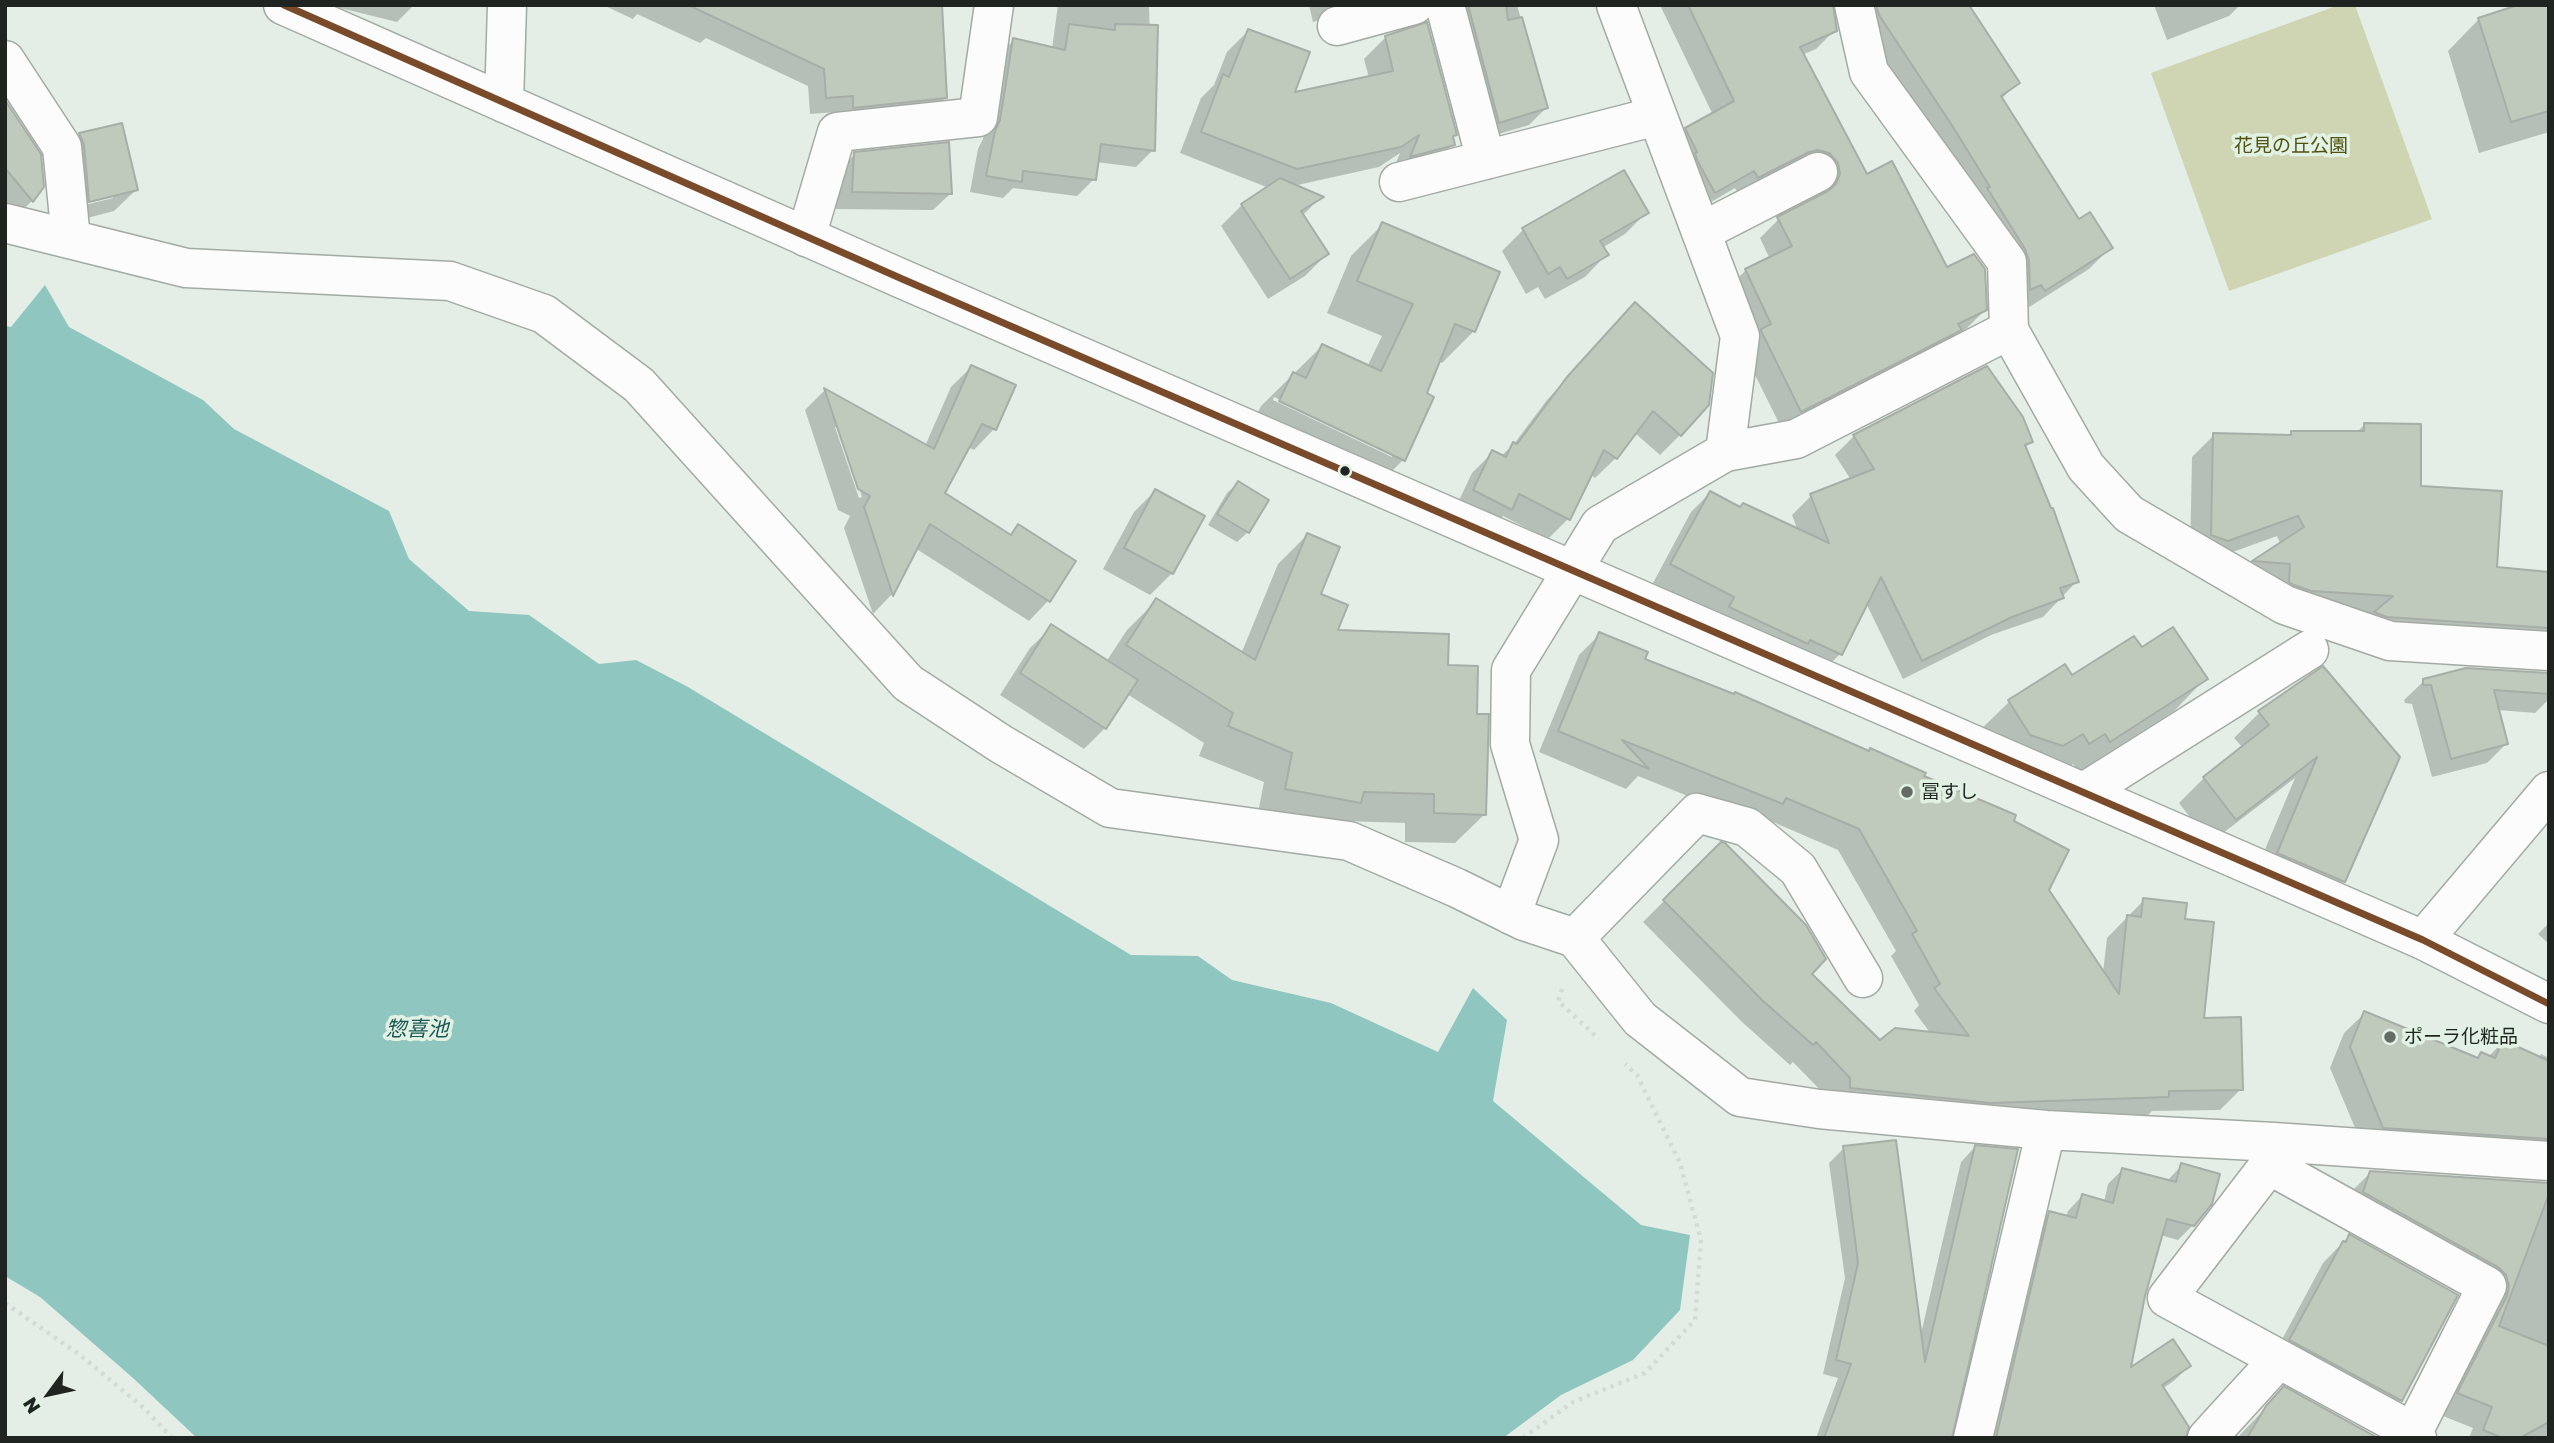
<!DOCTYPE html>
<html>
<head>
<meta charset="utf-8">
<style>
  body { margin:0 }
  #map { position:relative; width:2554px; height:1443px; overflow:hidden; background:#e4eee6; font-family:"Golos Text",sans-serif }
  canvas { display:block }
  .frame { position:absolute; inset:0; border:7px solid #1f2420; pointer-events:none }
  .north { position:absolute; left:14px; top:1359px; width:70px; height:70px; -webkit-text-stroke:5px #e1f1e3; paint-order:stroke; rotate:237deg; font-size:19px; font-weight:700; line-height:28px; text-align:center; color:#1f2420 }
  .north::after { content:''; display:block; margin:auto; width:24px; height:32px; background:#1f2420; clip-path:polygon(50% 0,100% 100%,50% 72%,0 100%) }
</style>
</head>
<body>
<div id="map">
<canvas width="2554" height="1443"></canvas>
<div class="frame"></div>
<div class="north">N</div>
</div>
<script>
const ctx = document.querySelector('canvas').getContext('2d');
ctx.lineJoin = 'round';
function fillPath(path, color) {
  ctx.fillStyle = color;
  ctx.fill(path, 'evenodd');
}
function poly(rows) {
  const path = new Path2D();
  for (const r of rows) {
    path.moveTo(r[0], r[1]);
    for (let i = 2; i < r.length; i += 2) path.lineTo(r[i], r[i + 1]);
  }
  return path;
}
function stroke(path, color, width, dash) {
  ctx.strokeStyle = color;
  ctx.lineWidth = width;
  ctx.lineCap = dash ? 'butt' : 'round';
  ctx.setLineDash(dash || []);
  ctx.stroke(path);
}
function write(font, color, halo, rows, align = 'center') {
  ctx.font = font + ' "Golos Text","Noto Sans JP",sans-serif';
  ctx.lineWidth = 7;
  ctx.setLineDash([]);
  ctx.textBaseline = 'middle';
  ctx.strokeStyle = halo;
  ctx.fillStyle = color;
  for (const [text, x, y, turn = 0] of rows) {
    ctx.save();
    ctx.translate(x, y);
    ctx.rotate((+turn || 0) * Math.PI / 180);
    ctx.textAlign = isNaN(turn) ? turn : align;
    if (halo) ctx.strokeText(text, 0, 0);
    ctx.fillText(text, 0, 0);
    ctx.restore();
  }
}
fillPath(poly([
  [2339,5,2355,5,2432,219,2229,291,2151,73]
]), '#cfd5b2');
fillPath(poly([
  [45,285,69,327,203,400,234,429,389,511,409,559,469,611,529,615,599,664,636,660,688,687,1131,955,1198,956,1232,980,1331,1003,1438,1052,1473,988,1507,1020,1493,1101,1641,1225,1690,1235,1680,1310,1633,1360,1561,1395,1503,1438,197,1438,133,1378,40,1297,5,1276,5,326,11,327]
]), '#8fc6bf');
fillPath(poly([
  [328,5,414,5,397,22],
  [603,5,851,5,945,98,928,115,837,124,837,112,810,114,808,86,706,38,700,43,637,14,633,19],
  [1058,5,1149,5,1153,150,1136,167,1096,162,1094,179,1077,196,1013,188,1003,198,970,192,978,149,983,139,997,57,1014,40,1052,49],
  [1309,5,1372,5,1313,22],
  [1441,5,1517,5,1546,108,1529,125,1482,139],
  [1660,5,1829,5,1835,30,1816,49,1802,55,1866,176,1946,269,1985,310,1966,329,1955,334,1941,348,1782,429,1743,351,1727,289,1746,270,1770,259,1760,238,1779,219,1820,197,1819,182,1739,196,1735,188,1696,211,1668,148,1687,129,1713,115],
  [2154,5,2240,5,2229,16,2167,40],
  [2549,5,2549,132,2479,153,2448,51,2479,19],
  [1878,7,2018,83,2001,99,2079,222,2110,248,2089,269,2023,311,1856,29],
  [1248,31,1292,94,1369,78,1364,59,1386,37,1455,135,1452,138,1453,144,1432,166,1390,177,1400,153,1379,167,1293,186,1320,198,1302,216,1327,254,1305,276,1268,299,1221,226,1242,205,1269,188,1180,153,1201,98,1214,85,1227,52],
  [5,104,32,201,11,221,5,214],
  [80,135,136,190,114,211,68,223,59,157],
  [113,195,113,198,81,206,80,203],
  [855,154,950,194,933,210,836,209,838,171],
  [1647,212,1625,234,1602,248,1606,255,1585,277,1545,299,1538,287,1526,294,1502,251,1523,230],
  [1383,224,1474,331,1442,363,1438,361,1403,460,1371,492,1248,433,1261,406,1322,346,1367,367,1382,336,1327,313,1351,256],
  [1274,397,1392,453,1392,457,1273,400],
  [1615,325,1680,435,1660,455,1635,433,1616,458,1595,478,1590,474,1568,519,1548,539,1503,516,1490,529,1454,511,1472,473,1492,453,1500,457,1514,444,1547,400],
  [971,367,994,429,974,450,968,447,943,493,1009,536,1018,527,1049,600,1029,621,915,548,892,594,873,614,844,528,850,516,838,510,805,410,824,391,925,446,951,387],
  [835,427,839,427,862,497,859,498],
  [1987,368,2031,441,2025,448,2077,581,2043,617,1991,635,1903,679,1866,603,1840,654,1821,673,1653,583,1691,512,1710,493,1739,509,1798,531,1792,515,1811,496,1851,480,1835,455,1854,436],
  [2364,425,2419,488,2495,568,2549,574,2549,640,2365,638,2233,582,2253,562,2281,545,2277,536,2205,562,2190,557,2192,457,2214,435,2287,437,2291,432,2356,433],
  [1238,483,1248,532,1237,542,1208,525,1227,493],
  [1155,491,1203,516,1172,573,1150,595,1103,569,1134,512],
  [1307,535,1319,595,1335,632,1447,666,1475,715,1485,814,1455,843,1405,842,1405,823,1257,818,1264,782,1199,756,1204,743,1127,694,1105,728,1084,749,1000,695,1030,648,1052,627,1106,662,1127,630,1156,601,1241,654,1278,564],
  [1600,634,1643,660,1922,777,2011,822,2047,890,2103,973,2107,938,2144,900,2183,921,2202,1019,2241,1089,2220,1110,2152,1111,2146,1117,1830,1100,1793,1062,1790,1065,1742,1022,1643,922,1721,844,1809,974,1880,1042,1931,1034,1914,1011,1919,1005,1891,956,1896,951,1838,850,1766,819,1760,825,1638,776,1626,789,1539,752,1579,655],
  [2141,650,2205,679,2174,711,2078,772,2073,764,2057,774,1977,733,2009,702,2064,666,2072,678],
  [2322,669,2344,881,2319,907,2253,878,2295,778,2210,843,2179,803,2204,778,2243,748,2234,738,2259,713],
  [2549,674,2549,699,2535,713,2498,710,2506,744,2487,763,2432,777,2412,704,2405,703,2404,700,2424,681],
  [2549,923,2549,944,2538,934],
  [2365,1013,2476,1059,2481,1054,2488,1057,2503,1042,2538,1058,2541,1054,2549,1058,2549,1172,2363,1147,2330,1068,2344,1033],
  [1975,1147,1950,1438,1816,1438,1838,1378,1823,1374,1845,1278,1829,1163,1844,1148,1920,1338,1961,1162],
  [2182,1165,2193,1225,2178,1240,2160,1235,2144,1295,2129,1370,2189,1366,2175,1380,2162,1389,2070,1438,1986,1438,2035,1227,2050,1213,2066,1217,2068,1211,2082,1196,2104,1202,2108,1184,2122,1170,2167,1181],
  [2371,1172,2549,1184,2549,1438,2469,1438,2473,1428,2438,1414,2486,1296,2350,1193],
  [2349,1236,2401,1400,2381,1420,2271,1360,2323,1263],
  [2284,1389,2337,1438,2237,1438]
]), '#0003');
const building = poly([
  [688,5,942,5,947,98,853,108,853,96,826,98,824,69,688,5],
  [1468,5,1506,5,1508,20,1522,17,1548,108,1499,123,1468,5],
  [1688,5,1833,5,1837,31,1800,47,1867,174,1892,161,1947,267,1974,254,1985,269,1987,310,1958,324,1962,330,1801,412,1761,331,1761,329,1771,324,1745,269,1792,246,1777,217,1828,191,1836,184,1840,174,1838,163,1829,153,1818,150,1809,152,1758,178,1754,171,1715,193,1697,160,1695,153,1697,152,1685,128,1734,101,1688,5],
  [1876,5,1969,5,2020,83,2001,96,2079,219,2090,212,2113,248,2045,291,2041,285,2030,290,2029,261,2025,249,1987,188,1990,187,1953,127,1879,15,1876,5],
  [2518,5,2549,5,2549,111,2511,122,2478,18,2518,5],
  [1427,22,1457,135,1453,136,1455,145,1410,157,1419,135,1401,147,1297,169,1201,132,1223,74,1229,77,1248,29,1310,52,1295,92,1393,71,1385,36,1427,22],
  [1069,24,1115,30,1115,24,1158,25,1155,151,1101,144,1096,180,1023,171,1022,182,986,176,995,131,1000,120,1013,38,1065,50,1069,24],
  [5,100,41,154,44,187,33,202,5,168,5,100],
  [122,123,138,190,89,202,84,145,79,133,122,123],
  [949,142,952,194,852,192,854,152,949,142],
  [1624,170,1649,213,1600,241,1609,255,1567,279,1560,267,1548,274,1522,228,1624,170],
  [1280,178,1324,197,1301,211,1329,254,1290,279,1241,204,1280,178],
  [1382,222,1500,272,1475,332,1455,324,1427,393,1434,397,1405,461,1279,401,1293,372,1306,378,1322,344,1381,371,1413,304,1357,281,1382,222],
  [1635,302,1713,373,1709,405,1681,436,1653,411,1617,459,1604,450,1570,520,1519,494,1512,510,1473,490,1492,450,1506,457,1513,442,1517,444,1567,377,1635,302],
  [971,365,1016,385,996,430,982,424,945,493,1011,535,1018,524,1076,561,1050,602,930,524,893,596,864,507,870,496,858,489,824,388,934,449,971,365],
  [1987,366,2023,417,2033,442,2025,445,2051,508,2053,508,2079,582,2060,588,2064,598,2012,617,1922,661,1881,577,1842,655,1810,640,1808,644,1729,607,1734,597,1670,564,1710,491,1740,507,1743,503,1829,543,1810,494,1874,469,1853,435,1987,366],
  [2364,423,2421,424,2421,486,2502,491,2497,567,2549,572,2549,628,2387,617,2374,612,2393,596,2311,591,2294,585,2289,582,2290,564,2252,561,2304,527,2298,516,2228,541,2211,535,2213,433,2291,435,2291,431,2364,431,2364,423],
  [1238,481,1269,500,1249,533,1217,514,1238,481],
  [1155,489,1205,516,1173,574,1124,548,1155,489],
  [1307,533,1340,547,1321,594,1348,605,1338,630,1449,634,1448,665,1478,666,1477,714,1489,714,1486,815,1434,813,1434,794,1364,792,1361,803,1285,789,1292,753,1228,726,1233,713,1126,645,1156,598,1255,660,1307,533],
  [1051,624,1138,680,1106,729,1020,673,1051,624],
  [2173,627,2208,679,2110,742,2105,734,2089,744,2083,734,2063,746,2030,735,2008,700,2065,664,2072,675,2134,636,2142,647,2173,627],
  [1599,632,1648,652,1645,659,1734,694,1735,692,1869,751,1870,748,1926,773,1924,776,2016,815,2014,821,2069,850,2049,890,2119,994,2127,915,2141,917,2143,898,2187,903,2185,919,2214,922,2204,1018,2241,1017,2243,1090,2169,1091,2169,1097,1990,1103,1850,1088,1850,1078,1816,1042,1813,1045,1763,1001,1663,900,1721,842,1725,843,1806,925,1826,959,1812,974,1880,1040,1895,1028,1969,1036,1934,988,1940,984,1912,934,1917,931,1859,829,1786,798,1783,804,1622,740,1649,769,1558,731,1599,632],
  [2323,666,2400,757,2345,882,2277,853,2317,757,2236,820,2203,777,2269,725,2258,711,2323,666],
  [2466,668,2549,673,2549,694,2494,690,2508,744,2451,759,2431,685,2423,685,2423,679,2466,668],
  [2364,1011,2478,1058,2481,1052,2495,1058,2503,1040,2549,1061,2549,1139,2383,1128,2350,1047,2364,1011],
  [1896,1140,1925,1362,1975,1145,2018,1149,1952,1438,1824,1438,1851,1364,1836,1360,1858,1263,1843,1146,1896,1140],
  [2181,1163,2220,1174,2212,1204,2194,1226,2167,1219,2145,1296,2131,1367,2173,1339,2191,1366,2162,1385,2189,1427,2186,1438,1996,1438,2049,1211,2076,1218,2082,1194,2113,1203,2122,1168,2176,1182,2181,1163],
  [2370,1171,2549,1183,2549,1194,2499,1326,2549,1346,2549,1422,2520,1438,2503,1438,2483,1430,2492,1407,2457,1393,2507,1296,2509,1286,2506,1275,2498,1267,2363,1192,2370,1171],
  [2349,1234,2458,1295,2402,1401,2289,1340,2343,1241,2346,1242,2349,1234],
  [2284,1386,2378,1438,2247,1438,2266,1406,2284,1386]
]);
fillPath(building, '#c0cabc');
stroke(building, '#a7ada7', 2);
const minor = poly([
  [1445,5,1486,160],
  [1616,5,1740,336,1725,452],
  [1854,5,1869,72,2007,262,2009,330,2086,467,2129,514,2285,605,2390,641,2549,651],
  [1337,26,1414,5],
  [5,60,62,147,71,239],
  [504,103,507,5],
  [1399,182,1657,116],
  [5,223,186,268,450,281,544,314,639,385,908,683,1001,744,1110,808,1349,841,1457,888,1524,921,1575,938,1640,1019,1740,1097,1819,1109,2046,1130,2274,1142,2549,1161],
  [1701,232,1818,172],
  [806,237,837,132,978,117,994,5],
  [2084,792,2309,650],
  [1511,915,1539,840,1510,744,1511,670,1600,525,1725,452,1796,439,2009,330],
  [1575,938,1697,813,1747,827,1798,869,1863,978],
  [2423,940,2549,791],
  [2274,1142,2269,1165,2167,1298,2413,1432,2417,1438],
  [2269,1165,2487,1286,2413,1432],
  [1973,1438,2046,1130],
  [2207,1438,2279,1359]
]);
const highway = poly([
  [283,5,900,278,2423,940,2549,1004]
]);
stroke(minor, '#a3aaa4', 41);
stroke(highway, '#a3aaa4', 41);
stroke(poly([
  [1562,989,1558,1001,1599,1039],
  [5,1303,80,1355,144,1408,172,1438],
  [1523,1438,1573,1402,1645,1373,1695,1320,1701,1240,1680,1163,1637,1075,1625,1064]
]), '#d6dad7', 4.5, [3.5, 5]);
stroke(minor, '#fbfcfb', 38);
stroke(highway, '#fbfcfb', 38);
stroke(poly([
  [284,5,900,278,2423,940,2549,1004]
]), '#7a4b2a', 7);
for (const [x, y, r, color] of [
  [1345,471,6,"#1f2420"],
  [1907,792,7,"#646b65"],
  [2390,1037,7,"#646b65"]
]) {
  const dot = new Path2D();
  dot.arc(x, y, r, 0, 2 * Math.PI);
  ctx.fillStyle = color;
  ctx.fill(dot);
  stroke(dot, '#e1f1e3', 2.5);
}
write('19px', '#4f510f', '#e1f1e3', [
  ["花見の丘公園",2291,146]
]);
write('19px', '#1f2420', '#e1f1e3', [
  ["冨すし",1921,792],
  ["ポーラ化粧品",2404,1037]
], 'left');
write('italic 21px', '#195854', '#e1f1e3', [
  ["惣喜池",417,1029]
]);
</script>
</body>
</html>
